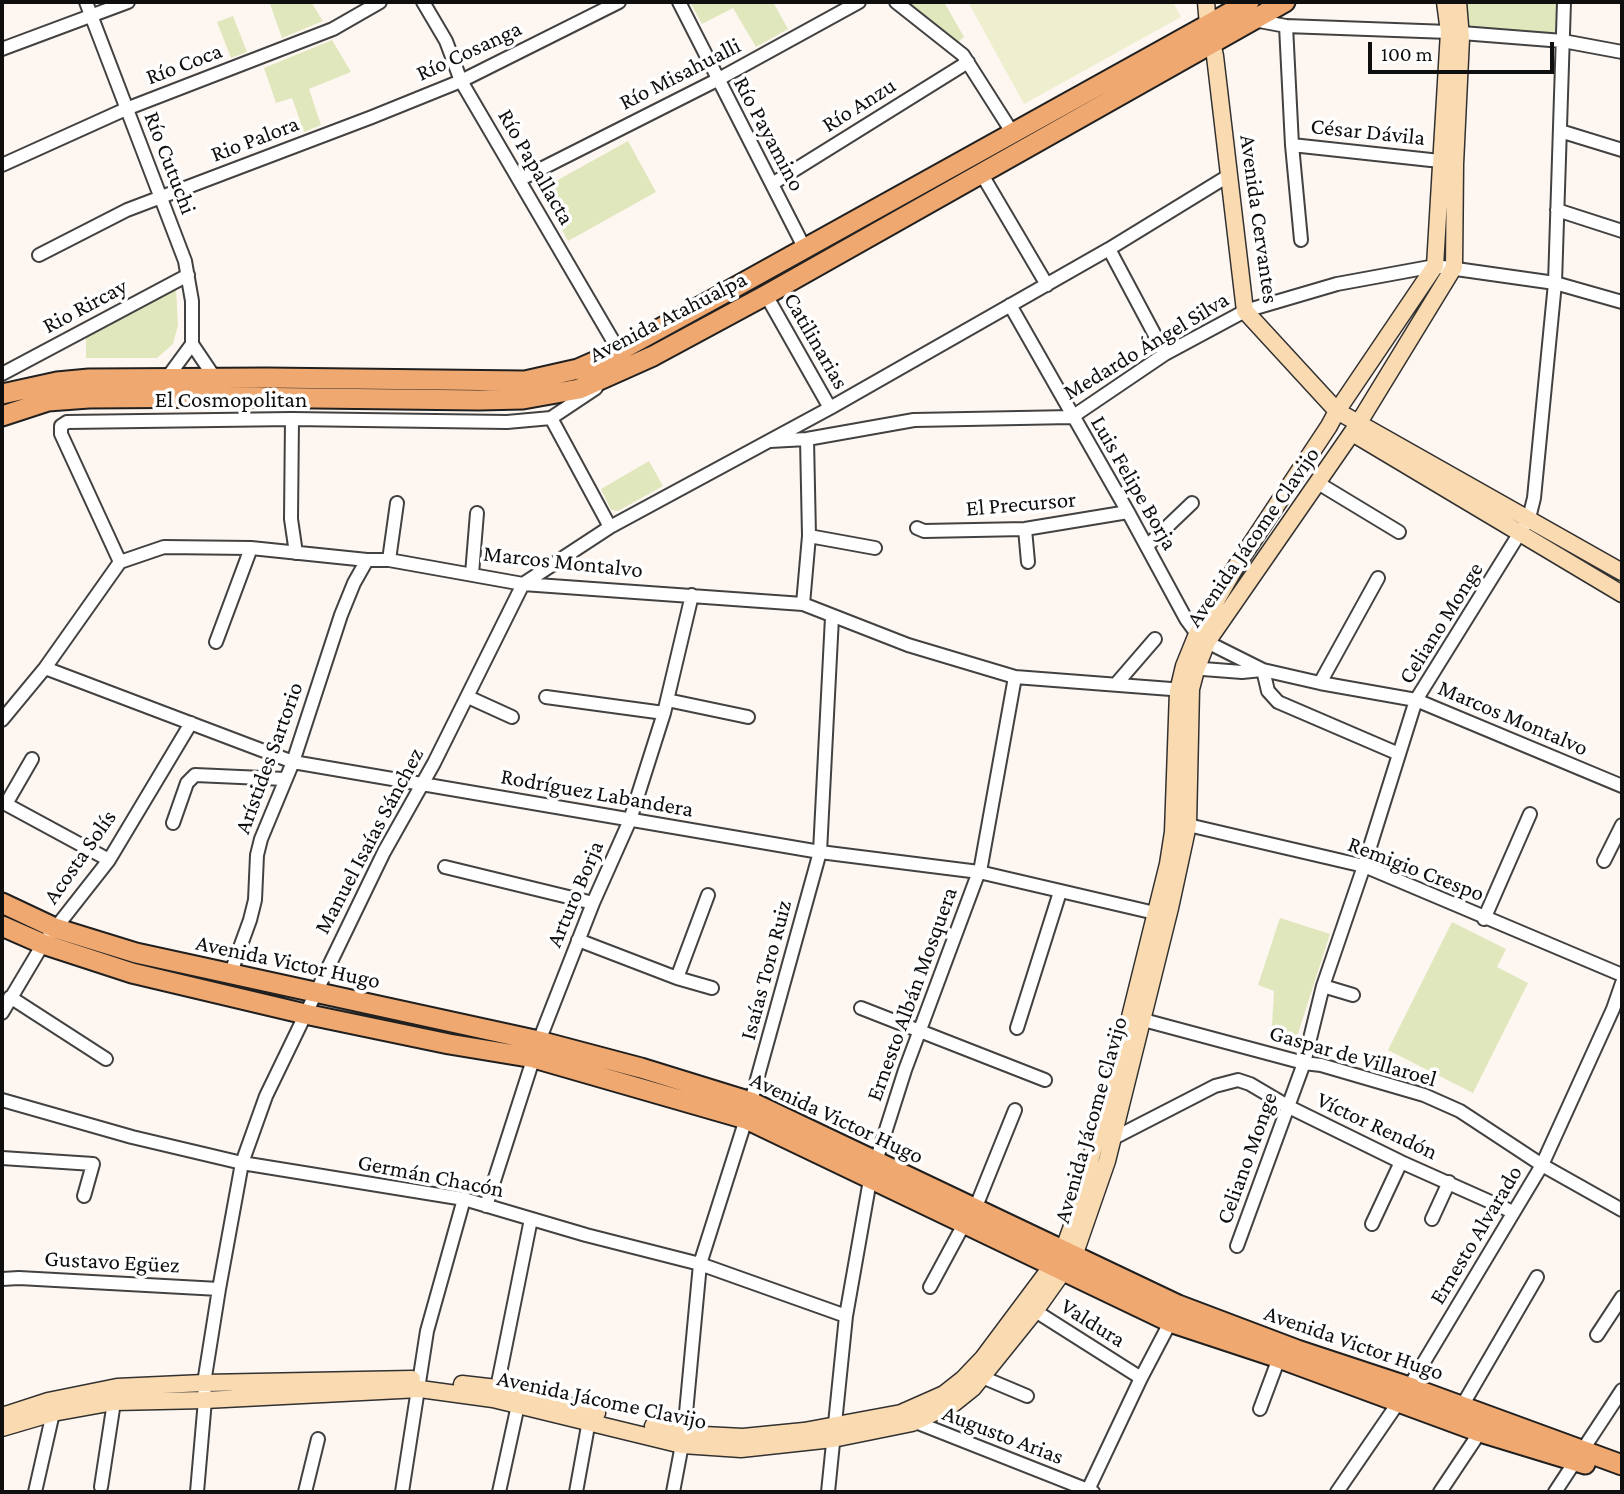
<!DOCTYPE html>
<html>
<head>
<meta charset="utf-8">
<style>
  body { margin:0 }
  #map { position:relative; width:1624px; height:1494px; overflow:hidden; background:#fef7f1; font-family:"Crimson Pro",serif }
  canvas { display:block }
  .frame { position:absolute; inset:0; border:4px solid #0f0f0f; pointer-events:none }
  .scale { position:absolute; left:1368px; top:42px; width:186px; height:32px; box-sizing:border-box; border:4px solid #0f0f0f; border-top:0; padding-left:9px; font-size:21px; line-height:24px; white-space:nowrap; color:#0f0f0f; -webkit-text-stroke:5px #fff; paint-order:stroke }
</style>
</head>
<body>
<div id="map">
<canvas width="1624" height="1494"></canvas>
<div class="frame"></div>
<div class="scale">100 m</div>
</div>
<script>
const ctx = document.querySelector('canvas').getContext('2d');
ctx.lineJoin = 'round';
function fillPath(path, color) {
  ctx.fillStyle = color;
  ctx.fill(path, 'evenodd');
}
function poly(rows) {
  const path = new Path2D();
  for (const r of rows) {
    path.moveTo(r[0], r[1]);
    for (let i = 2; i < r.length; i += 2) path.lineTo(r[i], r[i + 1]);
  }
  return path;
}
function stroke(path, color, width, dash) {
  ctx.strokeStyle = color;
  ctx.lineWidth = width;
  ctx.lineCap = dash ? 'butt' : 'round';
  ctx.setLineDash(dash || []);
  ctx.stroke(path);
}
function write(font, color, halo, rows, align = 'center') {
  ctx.font = font + ' "Crimson Pro",serif';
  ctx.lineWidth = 7;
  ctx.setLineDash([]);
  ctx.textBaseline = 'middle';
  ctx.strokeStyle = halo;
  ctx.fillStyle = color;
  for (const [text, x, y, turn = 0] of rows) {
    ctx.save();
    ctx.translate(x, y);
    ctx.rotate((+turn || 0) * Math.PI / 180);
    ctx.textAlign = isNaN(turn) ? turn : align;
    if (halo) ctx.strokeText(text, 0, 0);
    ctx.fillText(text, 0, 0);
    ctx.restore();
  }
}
fillPath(poly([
  [275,2,311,2,323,21,282,38,270,4],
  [690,2,773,2,788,29,756,47,733,8,702,24],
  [907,2,944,2,964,37,958,42],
  [1465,2,1558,2,1558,37,1467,28],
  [233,16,247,52,231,58,217,22],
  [332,40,351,72,309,89,321,125,304,132,292,98,276,103,264,68],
  [628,141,656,192,568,241,540,190],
  [176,289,178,325,173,344,157,358,86,358,86,331],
  [649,461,663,486,618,511,611,510,601,489],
  [1280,918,1330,934,1295,1043,1271,1042,1274,991,1258,985],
  [1452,922,1506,949,1497,967,1528,983,1473,1093,1388,1050]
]), '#e0e7bc');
fillPath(poly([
  [968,2,1173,2,1181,17,1024,104]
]), '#eeefce');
const street = poly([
  [86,2,185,261,192,301,192,344,217,381],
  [423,2,446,41,461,81,619,351],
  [679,2,805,249],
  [896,2,963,55,1012,132],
  [1254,20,1286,26,1449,32,1563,41,1622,52],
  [1286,26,1292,145,1301,240],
  [2,49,128,2],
  [1560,131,1622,150],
  [1292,145,1440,161],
  [2,165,126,109,333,29,380,2],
  [981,173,1047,285],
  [519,180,717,80,859,2],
  [772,184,968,62],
  [1557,210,1622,231],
  [1109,249,1165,354],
  [39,255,127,210,372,117,461,81,619,2],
  [766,295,830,408],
  [1010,305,1128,512,1186,619,1197,634,1207,642,1263,670,1320,683,1416,700,1622,786],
  [2,374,188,275],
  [167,378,192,344],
  [551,418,610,527],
  [292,419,291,519,296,553],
  [770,441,807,439,914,420,1072,417,1165,354,1245,311,1337,284,1435,266,1555,283,1622,302],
  [1318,483,1399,532],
  [917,528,924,531,1025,529,1128,512],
  [1025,529,1028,562],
  [809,536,875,548],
  [1147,546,1192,503],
  [389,560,397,503],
  [120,562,61,434,61,426,67,422,292,419,507,422,551,418,596,388],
  [472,574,477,513],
  [803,604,809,536,807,439],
  [216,642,251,548],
  [45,668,293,762,820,852,979,872,1155,913],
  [1190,668,1242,672,1262,670],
  [1263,670,1268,691,1278,702,1399,754],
  [1117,683,1155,639],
  [1320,683,1378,578],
  [468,697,512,717],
  [546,697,664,713],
  [667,700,748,717],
  [2,720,45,668,120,562,164,547,251,548,367,560,389,560,523,584,803,604,908,645,1015,677,1184,690],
  [2,802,109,860],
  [6,804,32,759],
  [173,823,187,783,195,775,285,779],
  [1188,825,1364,866,1622,975],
  [1604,861,1622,825],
  [445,867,593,903],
  [1484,919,1530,814],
  [578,940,677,978,712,988],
  [230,975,250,920,255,900,257,855,261,839,293,762,341,615,354,583,367,560],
  [677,978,708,895],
  [1323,986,1353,995],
  [10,997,106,1059],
  [861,1008,1045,1080],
  [2,1013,43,944,109,860,191,723],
  [1136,1018,1304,1063,1321,1065,1424,1095,1460,1111,1542,1165,1622,1210],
  [1017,1028,1060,892],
  [2,1100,132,1137,242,1163,464,1199,586,1235,700,1264,846,1316],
  [1112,1139,1215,1086,1238,1080,1250,1084,1289,1107,1401,1162,1513,1212],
  [2,1158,93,1164,84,1196],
  [486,1206,539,1041,593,903,630,820,664,713,692,595],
  [975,1209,1015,1110],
  [1432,1219,1449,1182],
  [1372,1224,1401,1162],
  [1237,1246,1304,1063,1323,986,1364,866,1416,700,1529,518,1534,498,1555,283,1564,2],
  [2,1279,19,1278,219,1289],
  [930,1287,964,1224],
  [1029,1307,1141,1378],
  [1597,1335,1622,1297],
  [982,1377,1027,1396],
  [497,1388,531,1219],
  [1462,1406,1537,1277],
  [1260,1409,1279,1358],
  [908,1419,1093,1492],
  [101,1487,114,1402],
  [35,1492,53,1413],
  [197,1492,205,1400,204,1383,219,1289,242,1163,266,1096,384,852,434,763,523,584,610,527,830,408,1109,249,1228,176],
  [305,1492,318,1439],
  [402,1492,427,1331,464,1199],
  [499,1492,518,1405],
  [576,1492,590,1415],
  [673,1492,684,1434,700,1264,746,1119,820,852,832,617],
  [828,1492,846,1316,870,1180,905,1070,981,866,1015,677],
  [1087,1492,1141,1378,1173,1317],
  [1337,1492,1409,1387,1542,1165,1613,1009,1622,983],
  [1440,1492,1480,1432],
  [1555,1492,1622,1390]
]);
const secondary = poly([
  [1206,2,1208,25,1215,56,1245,311,1337,411,1622,572],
  [1354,434,1622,594],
  [462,1384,497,1388,597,1413],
  [2,1416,48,1401,117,1387,204,1383,412,1379],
  [653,1426,684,1434,743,1437,804,1431,901,1413,944,1394,963,1379,983,1358,1063,1251,1071,1229,1128,1025,1168,864,1173,832,1178,691,1184,666,1197,634,1235,568,1329,426,1337,411,1435,266,1449,32,1445,2],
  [2,1428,53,1413,114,1402,205,1400,420,1389,493,1399,682,1445,741,1449,833,1439,912,1423,953,1404,973,1388,1035,1311,1074,1256,1107,1161,1170,908,1188,825,1191,689,1196,670,1207,642,1358,424,1454,267,1455,164,1461,38,1458,2]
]);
const primary = poly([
  [2,394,57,382,89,379,267,378,525,381,578,369,619,351,721,295,1249,2],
  [2,416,48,401,89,398,233,397,479,400,523,399,579,389,653,356,766,295,1285,2],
  [2,903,55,928,136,953,539,1041,641,1068,751,1102,1178,1305,1297,1350,1409,1387,1622,1465],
  [2,926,43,944,132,973,305,1014,449,1044,534,1058,746,1119,1170,1322,1279,1358,1480,1432,1585,1464]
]);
stroke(street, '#424242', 16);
stroke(secondary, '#313131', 19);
stroke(primary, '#202020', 23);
stroke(street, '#fff', 12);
stroke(secondary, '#fadab1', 16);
stroke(primary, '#efa870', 19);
write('23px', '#0f0f0f', '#fff', [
  ["Río Cosanga",469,51,-25],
  ["Río Coca",184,64,-21],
  ["Río Misahualli",680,74,-27],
  ["Río Anzu",859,105,-32],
  ["César Dávila",1368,132,6],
  ["Río Payamino",769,134,62],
  ["Rio Palora",255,139,-21],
  ["Río Cutuchi",170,163,69],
  ["Río Papallacta",536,167,60],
  ["Avenida Cervantes",1259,219,82],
  ["Rio Rircay",85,306,-28],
  ["Avenida Atahualpa",668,317,-27],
  ["Catilinarias",816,341,60],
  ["Medardo Ángel Silva",1146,346,-31],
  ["El Cosmopolitan",231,400],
  ["Luis Felipe Borja",1134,483,60],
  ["El Precursor",1021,504,-5],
  ["Avenida Jácome Clavijo",1253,537,-55],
  ["Marcos Montalvo",563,562,6],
  ["Celiano Monge",1441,623,-58],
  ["Marcos Montalvo",1513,718,23],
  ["Arístides Sartorio",269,758,-70],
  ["Rodríguez Labandera",597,793,10],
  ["Manuel Isaías Sánchez",369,841,-62],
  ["Acosta Solís",80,857,-55],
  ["Remigio Crespo",1416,869,21],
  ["Arturo Borja",575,894,-67],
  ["Avenida Victor Hugo",288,962,12],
  ["Isaías Toro Ruiz",766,970,-75],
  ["Ernesto Albán Mosquera",912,994,-70],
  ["Gaspar de Villaroel",1353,1056,16],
  ["Avenida Victor Hugo",837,1118,25],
  ["Avenida Jácome Clavijo",1091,1120,-74],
  ["Víctor Rendón",1377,1126,25],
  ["Celiano Monge",1247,1158,-70],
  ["Germán Chacón",431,1176,11],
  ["Ernesto Alvarado",1476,1235,-59],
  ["Gustavo Egüez",112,1262,3],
  ["Valdura",1093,1323,32],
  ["Avenida Victor Hugo",1354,1343,19],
  ["Avenida Jácome Clavijo",602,1400,12],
  ["Augusto Arias",1003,1435,21]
]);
</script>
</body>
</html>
